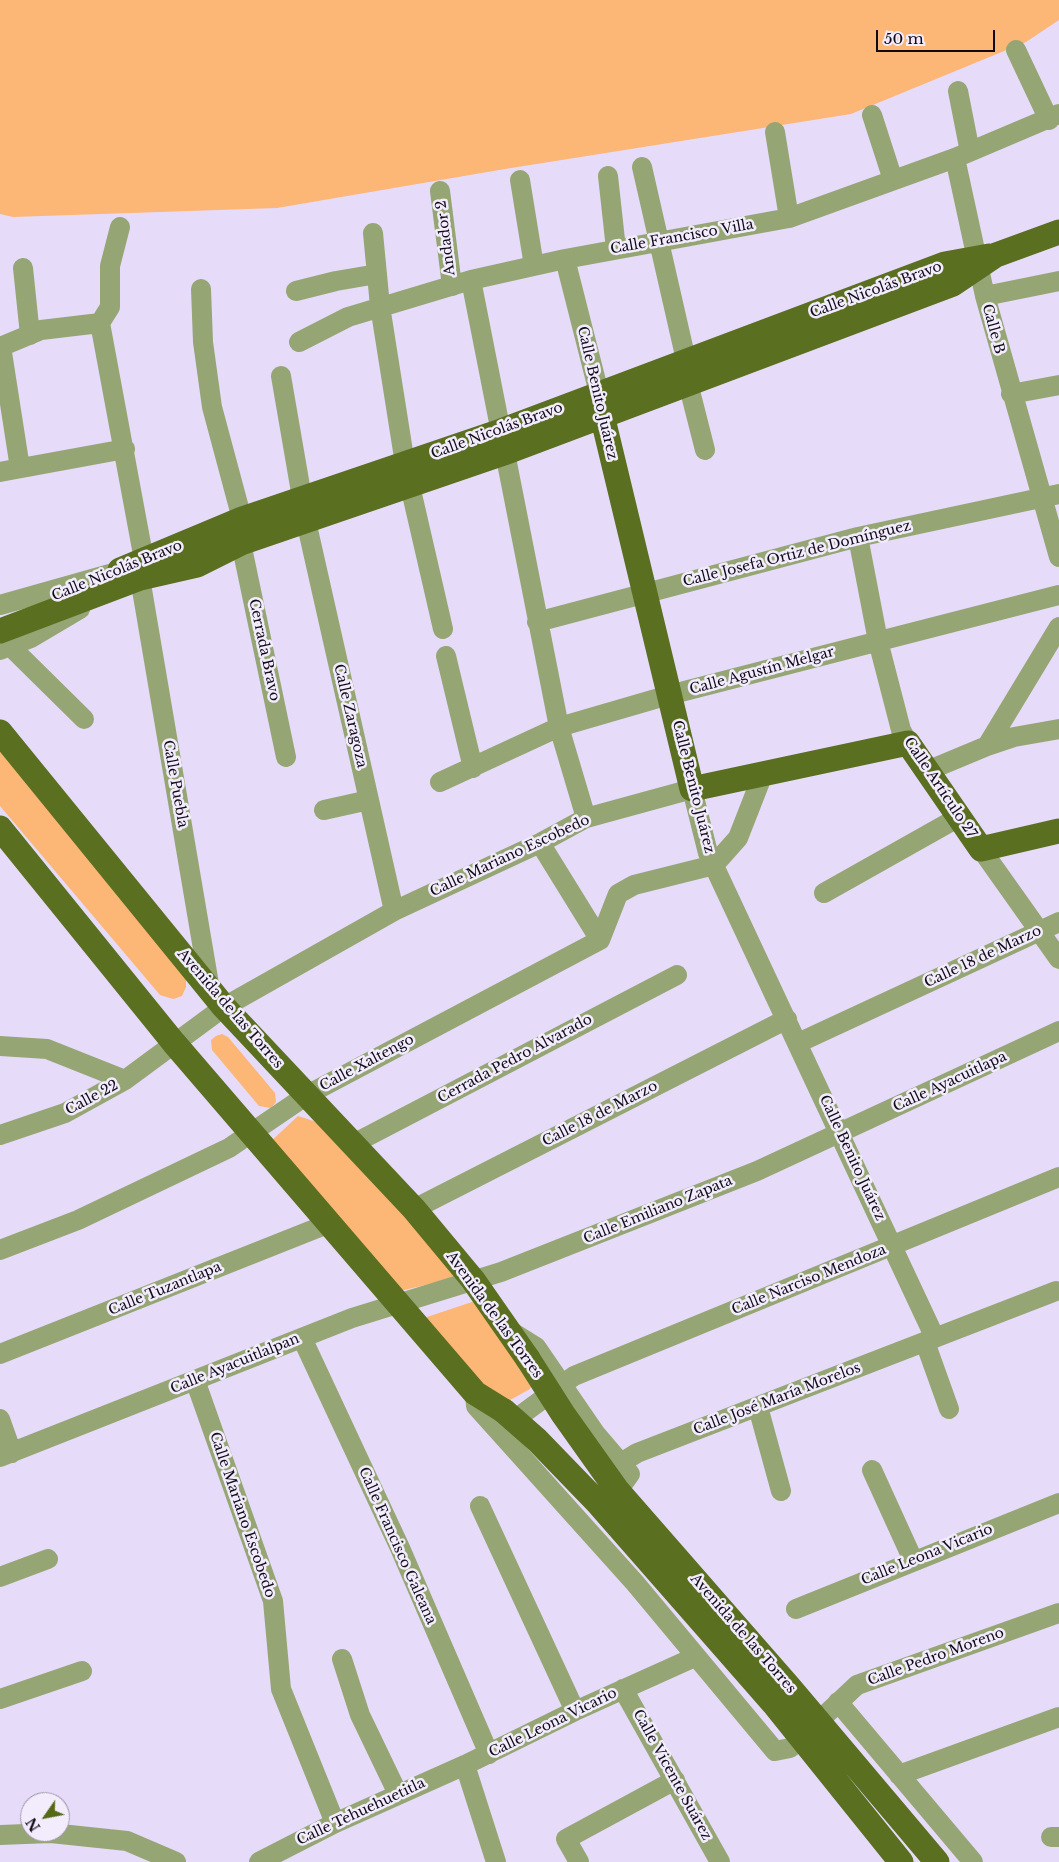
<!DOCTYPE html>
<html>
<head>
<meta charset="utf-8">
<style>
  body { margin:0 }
  #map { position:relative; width:1059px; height:1862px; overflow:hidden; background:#e7dbfa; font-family:"Libre Baskerville",serif }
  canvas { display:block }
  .north { position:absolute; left:20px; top:1792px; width:50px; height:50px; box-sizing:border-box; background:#f2ecfc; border:1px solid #9892a1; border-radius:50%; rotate:237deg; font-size:14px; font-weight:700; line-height:20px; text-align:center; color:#100b18 }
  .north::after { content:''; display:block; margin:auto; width:18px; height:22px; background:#546815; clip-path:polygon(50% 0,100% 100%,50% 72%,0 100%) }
  .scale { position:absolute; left:876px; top:30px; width:119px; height:22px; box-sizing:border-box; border:2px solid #100b18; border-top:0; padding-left:6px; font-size:15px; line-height:18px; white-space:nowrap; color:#100b18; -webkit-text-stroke:4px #f2ecfc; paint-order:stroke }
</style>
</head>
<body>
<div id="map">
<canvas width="1059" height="1862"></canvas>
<div class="north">N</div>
<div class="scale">50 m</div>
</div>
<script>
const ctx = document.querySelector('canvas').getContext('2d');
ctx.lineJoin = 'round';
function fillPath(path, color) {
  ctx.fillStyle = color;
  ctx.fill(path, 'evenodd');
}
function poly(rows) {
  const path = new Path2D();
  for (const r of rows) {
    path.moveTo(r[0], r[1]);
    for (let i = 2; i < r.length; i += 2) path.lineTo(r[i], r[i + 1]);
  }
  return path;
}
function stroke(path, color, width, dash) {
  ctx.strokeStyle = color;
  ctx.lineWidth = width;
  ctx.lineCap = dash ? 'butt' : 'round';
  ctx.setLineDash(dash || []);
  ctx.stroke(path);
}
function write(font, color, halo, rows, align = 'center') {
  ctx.font = font + ' "Libre Baskerville",serif';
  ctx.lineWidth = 5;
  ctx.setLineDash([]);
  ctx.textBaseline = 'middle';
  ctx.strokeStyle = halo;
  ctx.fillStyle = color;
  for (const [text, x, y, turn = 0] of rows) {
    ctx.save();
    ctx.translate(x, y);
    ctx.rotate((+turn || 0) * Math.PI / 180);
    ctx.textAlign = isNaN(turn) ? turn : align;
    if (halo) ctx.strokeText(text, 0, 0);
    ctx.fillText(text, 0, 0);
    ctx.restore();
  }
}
fillPath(poly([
  [0,0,1059,0,1059,20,1026,42,851,114,505,169,277,208,13,217,0,214],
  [0,747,186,979,186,987,182,996,173,999,160,995,0,806],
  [222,1034,228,1037,275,1093,276,1102,271,1108,259,1106,212,1050,211,1040,216,1036],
  [298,1116,326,1125,458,1277,396,1292,267,1145],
  [475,1301,534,1379,530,1389,510,1400,495,1399,421,1319]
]), '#fcb675');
stroke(poly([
  [1016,50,1049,120],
  [958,91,970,152],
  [872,115,893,180],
  [775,132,789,218],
  [955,158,985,296,1059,557],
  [642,167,686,360],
  [608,176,616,249],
  [520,180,534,266],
  [440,191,452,286],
  [120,227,110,266,110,307,100,323,144,560,140,578,210,990],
  [373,233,380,306,405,464,443,629],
  [565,259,599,393],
  [23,268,30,335],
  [471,280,559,727,586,818],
  [201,289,203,342,212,407,242,519,241,543,286,757],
  [296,291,336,281,377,274],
  [985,296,1059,281],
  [299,342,348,317,471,280,565,259,789,218,955,158,1059,114],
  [1,346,20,468],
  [0,347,41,330,100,323],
  [281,376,306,521,394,911],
  [688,383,705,450],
  [1011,394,1059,385],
  [0,472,125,449],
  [858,537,878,641,901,730,908,743],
  [0,605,110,574],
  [537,622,858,537,1059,494],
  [10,646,84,719],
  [0,650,31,638,80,609],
  [446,656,473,768],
  [987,746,1059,627],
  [927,771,987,746,1014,737,1059,729],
  [440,782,559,727,669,695,1059,595],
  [324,810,369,800],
  [540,843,600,940],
  [981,849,1059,959],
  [824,893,959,817],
  [798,1043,1059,922],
  [0,1046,47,1049,125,1080],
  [0,1135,65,1113,125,1080,224,1007,394,911,540,843,586,818,692,789,708,853,935,1338],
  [353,1144,677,975],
  [414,1209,787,1019],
  [0,1250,78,1220,229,1148,307,1095,600,940,618,894,634,885,714,865,738,838,763,774],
  [512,1332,536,1347,595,1433,630,1474,610,1502],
  [302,1338,400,1548,489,1754],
  [925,1342,949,1409],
  [0,1354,330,1223],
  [195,1380,273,1601,281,1689,335,1823],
  [475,1393,476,1406,635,1583,775,1751,790,1748,857,1685,1059,1613],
  [758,1407,781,1491],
  [0,1419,12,1453],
  [502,1429,574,1376,1059,1177],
  [0,1457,352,1318,501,1272,757,1171,1059,1031],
  [621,1463,637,1453,1056,1291],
  [872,1470,913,1560],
  [480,1506,575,1711],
  [0,1577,48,1559],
  [796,1609,1059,1503],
  [342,1659,360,1715,398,1794],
  [623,1689,720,1862],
  [0,1699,82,1671],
  [838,1702,973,1862],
  [465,1765,496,1862],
  [899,1775,1059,1717],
  [0,1835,51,1833,127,1841,176,1862],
  [1051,1837,1059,1837],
  [259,1862,335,1823,465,1765,575,1711,695,1657],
  [579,1862,566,1839,675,1780]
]), '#95a674', 20);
stroke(poly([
  [600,399,602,415,692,789,908,743,981,849,1059,831],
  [120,570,242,519,501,431,945,264,989,256],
  [0,631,140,578,197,565,241,543,504,453,953,284,996,255,1059,232],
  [0,732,224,1007,414,1209,473,1280,528,1359],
  [0,828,174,1043,475,1393,504,1411]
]), '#5a6f1f', 25);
stroke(poly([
  [528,1359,563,1414,617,1490,790,1688,937,1862],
  [504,1411,537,1440,597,1502,774,1704,901,1862]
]), '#5a6f1f', 25);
write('14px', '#100b18', '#f2ecfc', [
  ["Calle Francisco Villa",682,237,-10],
  ["Andador 2",446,238,-97],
  ["Calle Nicolás Bravo",876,290,-20],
  ["Calle B",993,329,75],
  ["Calle Benito Juárez",597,393,77],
  ["Calle Nicolás Bravo",497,431,-20],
  ["Calle Josefa Ortiz de Domínguez",797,554,-14],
  ["Calle Nicolás Bravo",117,571,-22],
  ["Cerrada Bravo",264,650,78],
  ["Calle Agustín Melgar",762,671,-15],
  ["Calle Zaragoza",350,716,77],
  ["Calle Puebla",175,784,80],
  ["Calle Benito Juárez",693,787,76],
  ["Calle Artículo 27",940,788,56],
  ["Calle Mariano Escobedo",510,856,-25],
  ["Calle 18 de Marzo",983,957,-25],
  ["Avenida de las Torres",230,1009,49],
  ["Cerrada Pedro Alvarado",515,1059,-28],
  ["Calle Xaltengo",367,1063,-28],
  ["Calle Ayacuitlapa",950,1082,-25],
  ["Calle 22",92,1098,-28],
  ["Calle 18 de Marzo",600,1114,-27],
  ["Calle Benito Juárez",852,1158,65],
  ["Calle Emiliano Zapata",658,1210,-22],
  ["Calle Narciso Mendoza",809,1280,-22],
  ["Calle Tuzantlapa",165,1289,-22],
  ["Avenida de las Torres",494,1315,54],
  ["Calle Ayacuitlalpan",235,1364,-22],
  ["Calle José María Morelos",777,1399,-21],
  ["Calle Mariano Escobedo",242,1515,71],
  ["Calle Francisco Galeana",397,1546,66],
  ["Calle Leona Vicario",927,1555,-22],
  ["Avenida de las Torres",743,1634,49],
  ["Calle Pedro Moreno",936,1657,-20],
  ["Calle Leona Vicario",553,1723,-26],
  ["Calle Vicente Suárez",672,1775,61],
  ["Calle Tehuehuetitla",361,1812,-25]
]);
</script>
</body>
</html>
